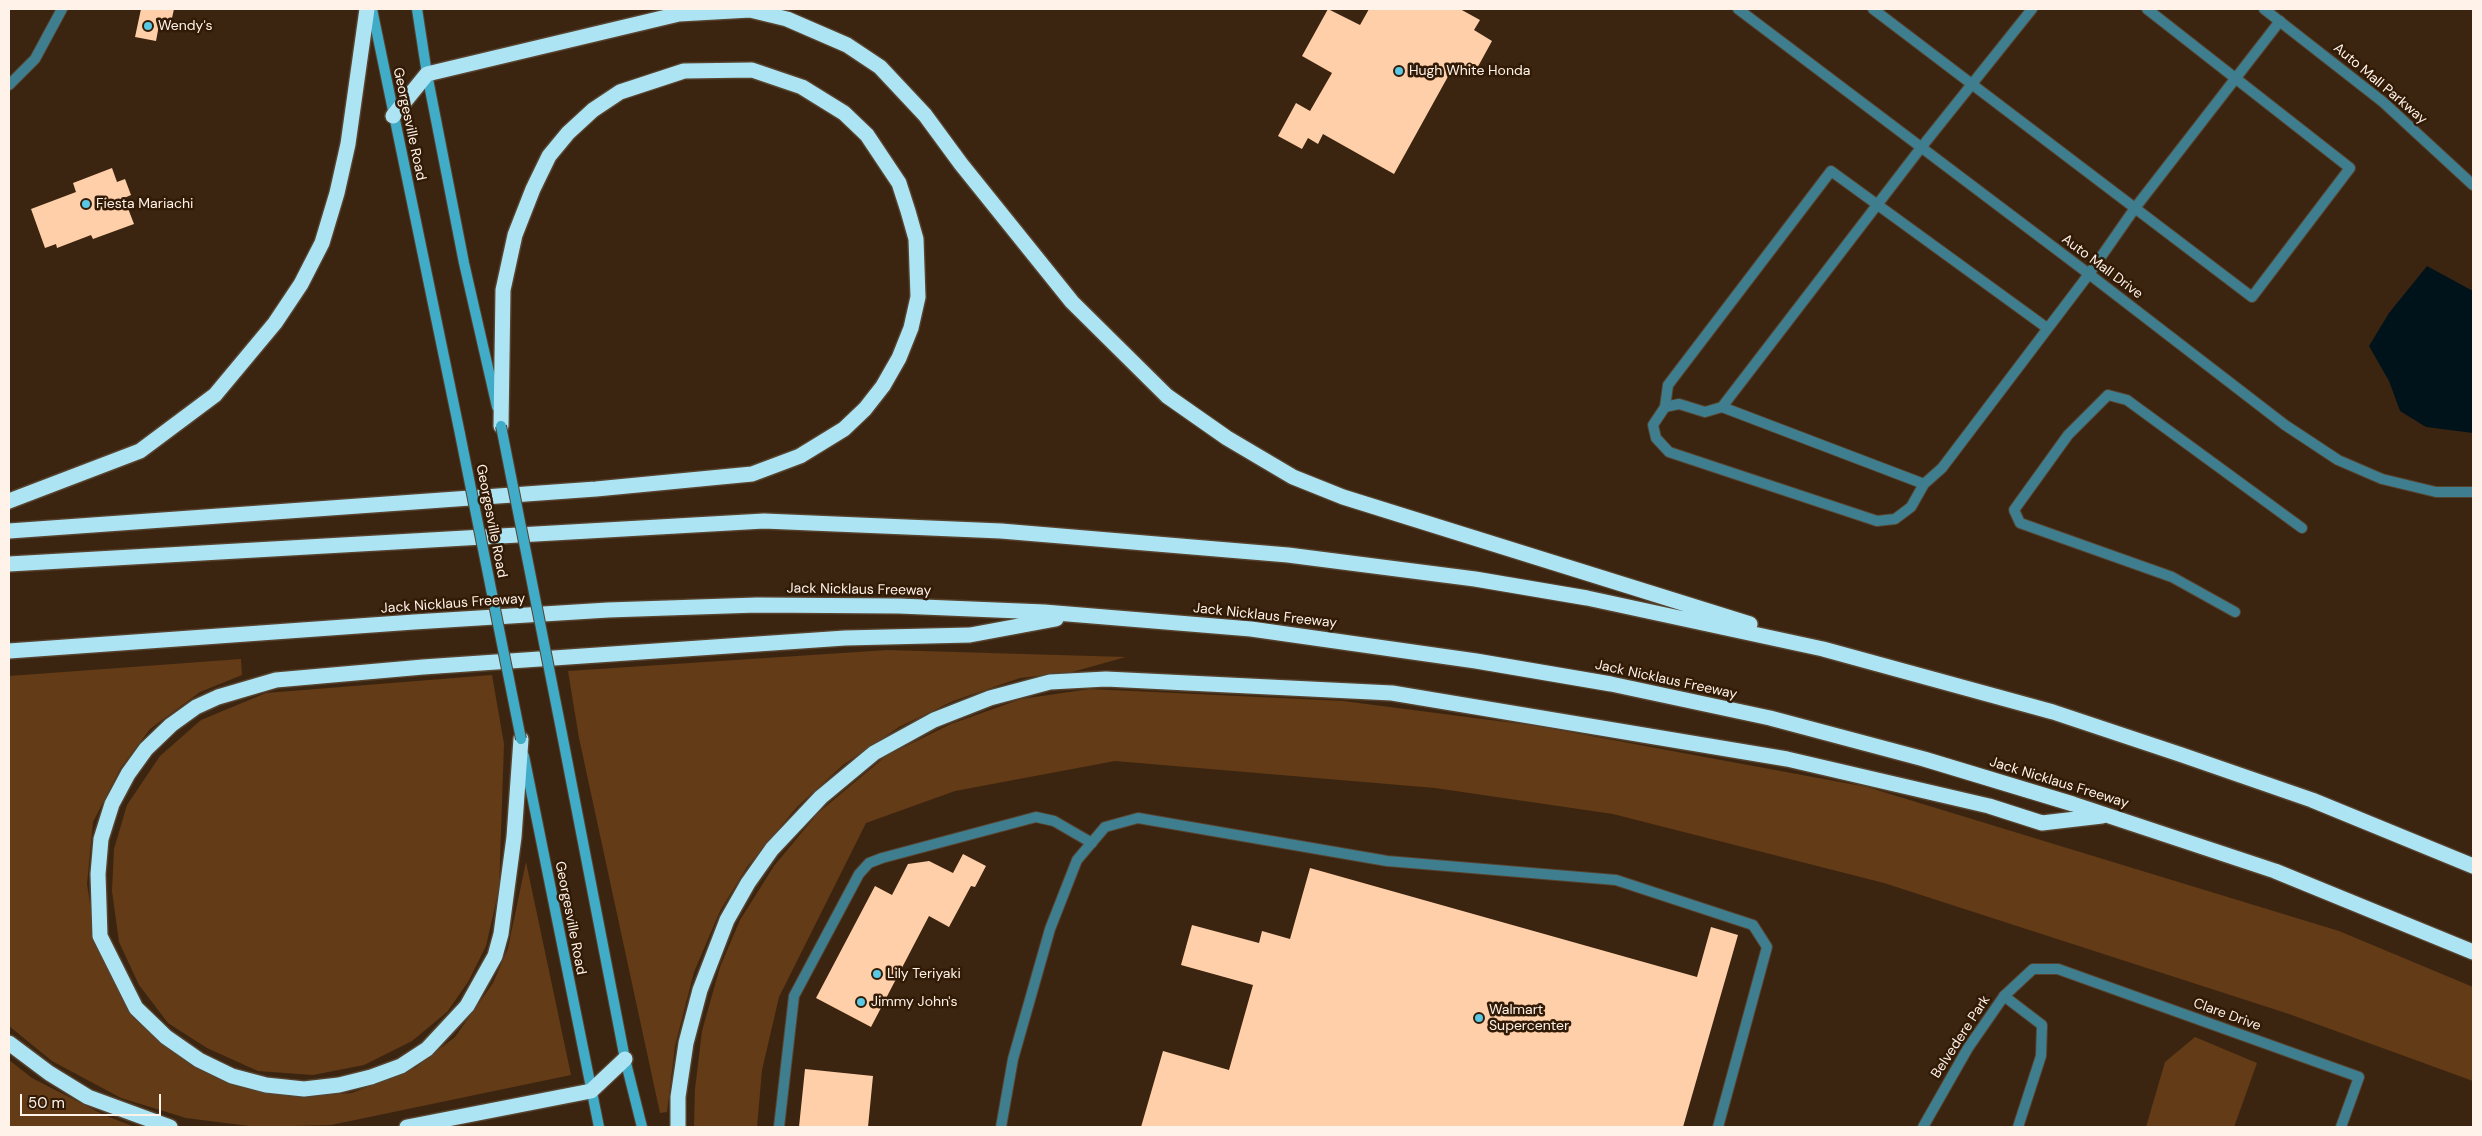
<!DOCTYPE html>
<html>
<head>
<meta charset="utf-8">
<style>
  body { margin:0 }
  #map { position:relative; width:2482px; height:1136px; overflow:hidden; background:#3c2510; font-family:"DM Sans",sans-serif }
  canvas { display:block }
  .frame { position:absolute; inset:0; border:10px solid #fff2e8; pointer-events:none }
  .scale { position:absolute; left:20px; top:1094px; width:141px; height:22px; box-sizing:border-box; border:2px solid #fff2e8; border-top:0; padding-left:6px; font-size:15px; line-height:18px; white-space:nowrap; color:#fff2e8; -webkit-text-stroke:4px #321b06; paint-order:stroke }
</style>
</head>
<body>
<div id="map">
<canvas width="2482" height="1136"></canvas>
<div class="frame"></div>
<div class="scale">50 m</div>
</div>
<script>
const ctx = document.querySelector('canvas').getContext('2d');
ctx.lineJoin = 'round';
function fillPath(path, color) {
  ctx.fillStyle = color;
  ctx.fill(path, 'evenodd');
}
function poly(rows) {
  const path = new Path2D();
  for (const r of rows) {
    path.moveTo(r[0], r[1]);
    for (let i = 2; i < r.length; i += 2) path.lineTo(r[i], r[i + 1]);
  }
  return path;
}
function stroke(path, color, width, dash) {
  ctx.strokeStyle = color;
  ctx.lineWidth = width;
  ctx.lineCap = dash ? 'butt' : 'round';
  ctx.setLineDash(dash || []);
  ctx.stroke(path);
}
function write(font, color, halo, rows, align = 'center') {
  ctx.font = font + ' "DM Sans",sans-serif';
  ctx.lineWidth = 5;
  ctx.setLineDash([]);
  ctx.textBaseline = 'middle';
  ctx.strokeStyle = halo;
  ctx.fillStyle = color;
  for (const [text, x, y, turn = 0] of rows) {
    ctx.save();
    ctx.translate(x, y);
    ctx.rotate((+turn || 0) * Math.PI / 180);
    ctx.textAlign = isNaN(turn) ? turn : align;
    if (halo) ctx.strokeText(text, 0, 0);
    ctx.fillText(text, 0, 0);
    ctx.restore();
  }
}
fillPath(poly([
  [888,650,1126,657,1072,672,1020,678,953,701,899,727,843,765,797,807,747,867,720,911,694,972,675,1046,667,1112,660,1113,579,738,568,671],
  [241,659,242,675,200,692,150,729,120,769,93,822,87,884,96,943,119,991,150,1033,192,1066,239,1087,292,1097,352,1093,415,1068,455,1037,493,983,508,948,526,862,571,1075,331,1125,257,1127,186,1118,121,1098,52,1061,9,1026,9,676],
  [492,675,504,744,499,889,486,946,468,982,447,1012,412,1041,364,1065,313,1075,258,1071,207,1048,168,1023,139,985,119,942,112,891,114,849,127,805,160,756,201,720,266,693],
  [1090,689,1343,701,1537,726,1867,787,2339,931,2473,987,2473,1081,2289,1014,1884,883,1613,814,1435,788,1115,761,955,791,866,823,779,997,762,1070,757,1127,694,1127,695,1089,702,1031,720,967,740,920,774,866,818,813,886,756,951,724,1021,699],
  [2195,1037,2257,1063,2234,1127,2146,1127,2165,1062],
  [9,1060,32,1078,104,1115,135,1127,9,1127]
]), '#633b17');
fillPath(poly([
  [2427,266,2473,291,2473,433,2426,427,2400,411,2389,381,2369,346,2389,313]
]), '#00131a');
fillPath(poly([
  [141,9,174,9,170,27,159,25,156,41,135,37],
  [1328,9,1360,25,1369,9,1460,9,1480,20,1474,30,1492,41,1475,72,1456,62,1394,174,1323,134,1318,144,1308,138,1302,149,1278,136,1296,103,1310,111,1332,73,1302,56],
  [112,168,117,182,125,179,131,195,124,198,134,224,93,239,91,235,57,248,56,244,45,248,31,209,76,192,73,183],
  [963,854,986,866,975,887,971,886,949,927,929,916,871,1027,816,998,875,886,892,895,908,864,929,861,953,873],
  [1310,868,1697,977,1711,927,1738,935,1683,1127,1141,1127,1163,1051,1229,1070,1253,985,1181,965,1192,925,1259,943,1262,931,1290,939],
  [805,1069,873,1076,868,1127,799,1127]
]), '#ffcfa9');
const service = poly([
  [1873,9,2252,297,2350,168,2147,9],
  [2032,9,1920,149,1722,407,1924,484,1942,468,2089,274,2135,208,2280,21],
  [1665,407,1668,385,1831,171,2047,328],
  [1722,407,1705,412,1679,404,1665,407,1653,425,1656,438,1669,452,1877,521,1895,519,1911,507,1924,484],
  [2235,612,2172,577,2020,523,2014,510,2068,435,2108,395,2127,400,2302,528],
  [2004,996,2042,1025,2041,1056,2018,1127],
  [779,1127,794,996,859,874,869,863,882,858,1036,817,1054,821,1092,843],
  [1001,1127,1013,1059,1050,929,1077,860,1105,827,1138,818,1387,861,1616,880,1753,925,1767,947,1718,1127]
]);
const minor = poly([
  [1738,9,2089,274,2285,425,2338,460,2382,479,2436,492,2473,492],
  [2264,9,2383,102,2473,185],
  [9,85,35,59,62,9],
  [1923,1127,1968,1048,2004,996,2033,969,2058,969,2359,1077,2341,1127]
]);
const secondary = poly([
  [372,9,460,434],
  [417,9,427,74,464,263,497,407],
  [562,734,625,1059,642,1127],
  [524,756,599,1127]
]);
const motorway = poly([
  [393,116,427,74,679,14,750,10,787,19,847,45,880,67,925,115,961,164,1072,302,1167,396,1227,438,1293,477,1343,497,1750,624],
  [9,501,140,451,215,395,275,323,301,284,322,243,337,193,348,144,367,9],
  [9,531,596,489,752,474,800,456,844,429,865,409,883,386,899,358,911,328,918,297,916,239,908,211,899,183,867,135,844,113,802,87,752,70,684,71,620,92,593,110,568,133,549,156,533,189,515,235,503,290,501,426],
  [9,564,764,521,1001,531,1288,555,1475,579,1587,598,1823,649,2053,712,2182,755,2312,800,2473,866],
  [9,651,414,622,608,610,757,605,899,606,1044,612,1251,629,1476,661,1611,684,1770,718,1924,759,2073,804,2275,871,2473,952],
  [521,739,514,837,501,934,495,956,467,1006,427,1049,401,1066,371,1077,339,1085,304,1089,266,1085,232,1076,199,1060,166,1037,136,1008,100,936,98,874,101,839,112,804,128,774,146,749,171,725,196,707,218,697,276,680,423,667,845,638,970,635,1056,619],
  [9,1043,49,1073,88,1097,170,1127],
  [407,1127,591,1091,625,1059],
  [678,1127,678,1097,686,1043,700,990,727,920,748,883,772,849,821,797,874,753,934,720,990,698,1050,682,1106,679,1392,693,1787,759,1989,806,2042,823,2102,816]
]);
stroke(service, '#57422e', 12);
stroke(minor, '#57422e', 12);
stroke(secondary, '#57422e', 12);
stroke(motorway, '#57422e', 18);
stroke(service, '#3f7e8e', 10);
stroke(minor, '#3f7e8e', 10);
stroke(secondary, '#40acc7', 10);
stroke(motorway, '#ace4f4', 15);
const secondaryBridge = poly([
  [501,426,562,734],
  [460,434,521,739]
]);
stroke(secondaryBridge, '#57422e', 12, []);
stroke(secondaryBridge, '#40acc7', 10);
for (const [x, y, r, color] of [
  [148,26,5,"#59c8e5"],
  [1399,71,5,"#59c8e5"],
  [86,204,5,"#59c8e5"],
  [877,974,5,"#59c8e5"],
  [861,1002,5,"#59c8e5"],
  [1479,1018,5,"#59c8e5"]
]) {
  const dot = new Path2D();
  dot.arc(x, y, r, 0, 2 * Math.PI);
  ctx.fillStyle = color;
  ctx.fill(dot);
  stroke(dot, '#321b06', 2);
}
write('14px', '#fff2e8', '#321b06', [
  ["Wendy's",158,26],
  ["Hugh White Honda",1409,71],
  ["Fiesta Mariachi",96,204],
  ["Lily Teriyaki",887,974],
  ["Jimmy John's",871,1002],
  ["Walmart",1489,1010],
  ["Supercenter",1489,1026]
], 'left');
write('14px', '#fff2e8', '#321b06', [
  ["Auto Mall Parkway",2380,84,40],
  ["Georgesville Road",409,124,78],
  ["Auto Mall Drive",2102,267,37],
  ["Georgesville Road",491,521,79],
  ["Jack Nicklaus Freeway",859,590,1],
  ["Jack Nicklaus Freeway",453,604,-4],
  ["Jack Nicklaus Freeway",1265,616,6],
  ["Jack Nicklaus Freeway",1666,680,12],
  ["Jack Nicklaus Freeway",2059,783,17],
  ["Georgesville Road",570,918,79],
  ["Clare Drive",2227,1015,20],
  ["Belvedere Park",1961,1037,-57]
]);
</script>
</body>
</html>
